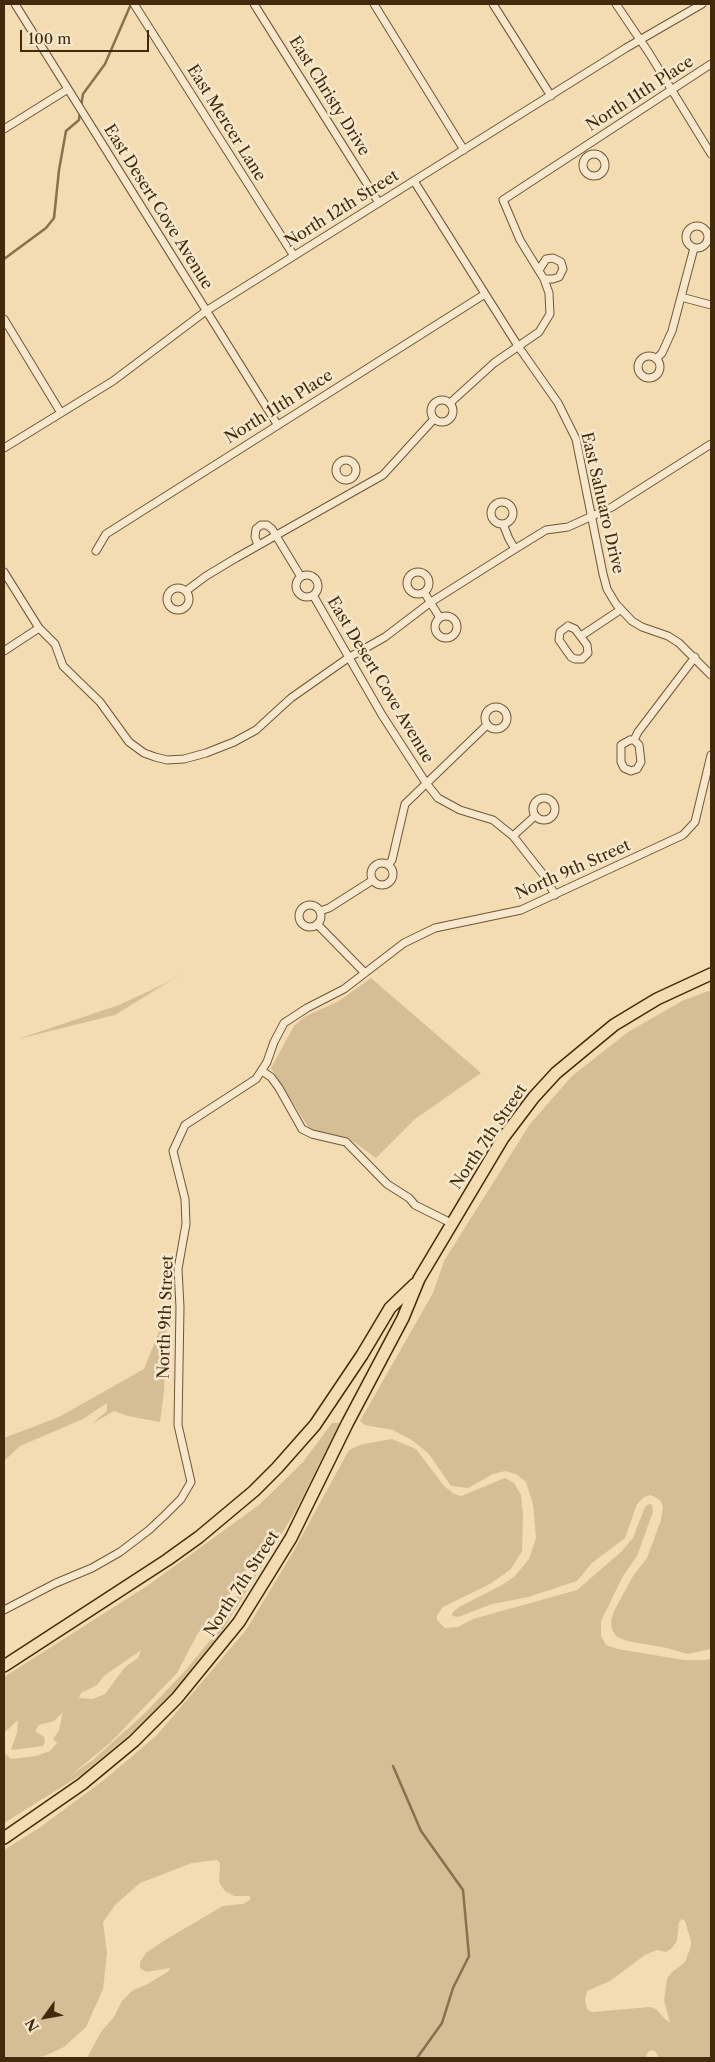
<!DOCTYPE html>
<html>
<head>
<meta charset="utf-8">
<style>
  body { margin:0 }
  #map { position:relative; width:715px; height:2062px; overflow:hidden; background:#f3dbb2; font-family:"Libre Caslon Text",serif }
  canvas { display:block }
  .frame { position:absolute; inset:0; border:5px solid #442a0c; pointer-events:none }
  .north { position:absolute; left:20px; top:1992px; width:50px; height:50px; -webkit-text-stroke:4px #f7e8cd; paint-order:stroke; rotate:238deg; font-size:14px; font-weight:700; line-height:20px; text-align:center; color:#442a0c }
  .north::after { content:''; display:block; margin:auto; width:18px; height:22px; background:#442a0c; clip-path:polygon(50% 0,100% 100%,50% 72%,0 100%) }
  .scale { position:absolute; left:20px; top:30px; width:129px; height:22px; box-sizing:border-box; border:2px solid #442a0c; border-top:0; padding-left:6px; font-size:15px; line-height:18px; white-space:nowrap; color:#442a0c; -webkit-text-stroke:4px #f7e8cd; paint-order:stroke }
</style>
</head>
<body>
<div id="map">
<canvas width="715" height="2062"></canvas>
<div class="frame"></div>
<div class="north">N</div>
<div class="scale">100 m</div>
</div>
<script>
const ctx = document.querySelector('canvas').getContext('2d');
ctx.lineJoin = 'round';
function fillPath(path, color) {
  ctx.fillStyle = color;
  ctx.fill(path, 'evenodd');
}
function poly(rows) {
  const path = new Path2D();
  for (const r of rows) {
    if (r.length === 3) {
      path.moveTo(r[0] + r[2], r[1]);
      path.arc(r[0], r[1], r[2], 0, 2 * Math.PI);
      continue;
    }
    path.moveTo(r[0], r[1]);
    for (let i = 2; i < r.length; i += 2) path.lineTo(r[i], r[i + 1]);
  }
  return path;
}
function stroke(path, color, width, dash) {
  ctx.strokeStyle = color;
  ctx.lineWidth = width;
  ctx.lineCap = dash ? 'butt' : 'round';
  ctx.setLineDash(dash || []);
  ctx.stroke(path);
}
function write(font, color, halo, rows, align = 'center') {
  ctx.font = font + ' "Libre Caslon Text",serif';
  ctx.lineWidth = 5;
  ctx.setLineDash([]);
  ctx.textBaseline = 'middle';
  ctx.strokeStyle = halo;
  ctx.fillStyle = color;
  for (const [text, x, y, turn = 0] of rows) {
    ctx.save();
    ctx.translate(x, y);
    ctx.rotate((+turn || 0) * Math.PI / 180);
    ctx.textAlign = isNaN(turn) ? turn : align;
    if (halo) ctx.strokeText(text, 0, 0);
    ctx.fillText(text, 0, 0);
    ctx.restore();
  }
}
fillPath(poly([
  [186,971,115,1015,18,1039,119,1005,164,984],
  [371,978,481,1073,415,1119,376,1158,350,1139,310,1130,271,1068,294,1026,304,1017,339,1001],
  [711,990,711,1649,688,1654,667,1648,627,1641,617,1637,612,1630,611,1621,614,1611,633,1576,647,1558,661,1520,663,1507,660,1500,651,1495,644,1497,637,1504,625,1538,592,1563,577,1581,528,1597,492,1604,458,1617,453,1616,452,1613,459,1607,502,1585,514,1577,529,1559,536,1538,533,1504,526,1482,516,1474,505,1471,493,1474,468,1488,451,1486,429,1454,412,1440,393,1430,365,1425,360,1421,433,1293,444,1261,530,1124,572,1076,628,1032,682,1001],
  [167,1319,164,1391,160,1422,128,1416,114,1411,92,1424,107,1411,107,1403,83,1419,20,1446,4,1461,4,1438,59,1417,144,1369,159,1332],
  [332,1423,340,1423,295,1512,222,1631,180,1684,141,1725,81,1775,4,1823,4,1752,11,1759,36,1756,50,1751,57,1743,53,1739,59,1730,63,1712,54,1721,39,1725,35,1731,44,1737,45,1742,43,1746,11,1750,17,1733,18,1720,4,1733,4,1677,147,1586,259,1505,303,1462],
  [254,1564,257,1567,255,1573,233,1601,213,1637,184,1672,145,1713,93,1760,70,1776,111,1742,177,1673,198,1633,224,1603,248,1566],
  [141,1650,138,1658,125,1667,105,1694,93,1699,79,1698,81,1693,97,1685,104,1676],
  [392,1439,416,1449,444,1486,454,1494,461,1496,505,1478,514,1483,521,1495,523,1515,522,1551,511,1569,490,1584,443,1607,437,1615,437,1620,445,1628,458,1627,473,1619,577,1590,621,1552,633,1538,645,1507,649,1504,652,1505,653,1512,637,1556,623,1576,601,1621,601,1636,606,1645,617,1649,684,1660,706,1660,711,1658,711,2058,659,2058,656,2052,651,2050,647,2053,646,2058,87,2058,101,2032,114,2017,122,2001,133,1990,146,1985,169,1971,170,1968,146,1972,140,1968,140,1962,146,1953,165,1940,223,1906,243,1904,250,1900,250,1896,234,1896,225,1891,219,1882,220,1863,217,1860,192,1863,140,1883,115,1905,103,1922,107,1953,103,1989,86,2027,64,2047,47,2055,35,2058,4,2058,4,1850,39,1828,104,1780,157,1735,246,1630,292,1554,349,1450,363,1444],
  [682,1919,685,1921,691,1941,691,1946,685,1962,671,1973,667,1979,664,2000,670,2022,666,2020,656,2009,650,2007,592,2012,587,2009,585,1999,587,1991,610,1981,645,1955,657,1950,666,1952,671,1949,677,1941,679,1922]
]), '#d5bd96');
stroke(poly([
  [81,106,83,94,105,64,131,4],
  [4,259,46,228,54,218,59,170,66,131,79,120,80,111],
  [393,1766,421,1831,463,1890,469,1956,453,1988,442,2023,417,2058]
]), '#8a704e', 2.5);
const street = poly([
  [15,4,277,424],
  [134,4,294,256],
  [254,4,379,203],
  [374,4,464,150],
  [493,4,551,96],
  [616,4,649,53,711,154],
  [4,129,68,89],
  [594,165,11],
  [414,181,518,346,558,403,576,439,603,574,607,589,616,604,632,621,642,627,668,636,679,643,711,675],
  [697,237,11],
  [539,270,546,259,553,258,561,262,563,269,559,277,553,279,544,279],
  [681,297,711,305],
  [4,319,61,413],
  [649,367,11],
  [656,359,662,353,672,331,694,248],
  [442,411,11],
  [450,403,494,363,539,332,550,314,549,293,544,279,520,240,503,200,711,64],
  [4,448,113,381,206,311,626,48,702,4],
  [346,470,10],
  [502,513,11],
  [503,524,509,539,515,549],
  [258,545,255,537,256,529,261,525,267,525,272,529,301,577],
  [96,551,106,534,485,294],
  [418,583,11],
  [4,572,39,628,55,644,63,666,100,702,129,742,144,753,155,757,167,760,184,759,206,753,234,742,256,730,291,698,348,658,385,637,431,602,515,549,546,530,568,527,612,507,711,444],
  [307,586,11],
  [178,599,11],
  [186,591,206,576,236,558,383,475,434,419],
  [424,592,440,618],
  [313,595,382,715,426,783,438,798,460,810,493,820,513,836,546,878,555,895],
  [446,627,11],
  [568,626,575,629,587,645,588,653,582,659,575,659,571,657,559,640,560,632,568,626],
  [581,636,620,610],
  [4,651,39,628],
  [496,718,11],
  [630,740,634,740,639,745,641,762,637,769,631,771,624,768,621,762,621,745,630,740],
  [634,740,638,732,695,657],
  [544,809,11],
  [513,836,535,816],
  [382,874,11],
  [388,865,392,860,405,804,487,725],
  [310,916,11],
  [320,911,329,908,373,880],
  [317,924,364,972],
  [262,1071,271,1077,279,1088,302,1129,312,1134,346,1142,387,1184,409,1198,415,1205,451,1223],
  [4,1610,56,1583,92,1568,120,1552,149,1530,165,1515,181,1499,191,1482,178,1425,180,1307,178,1269,186,1224,185,1199,173,1151,185,1125,256,1079,267,1062,274,1042,284,1023,307,1008,344,989,404,943,435,928,521,910,683,835,695,822,711,755]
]);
const primary = poly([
  [4,1666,167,1560,199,1537,254,1491,277,1468,315,1425,362,1355,390,1308,415,1284],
  [4,1838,82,1784,134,1741,177,1698,239,1622,291,1538,347,1424,403,1318,419,1279,503,1138,534,1097,556,1073,614,1025,657,999,711,974]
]);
stroke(street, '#705636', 9);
stroke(primary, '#442a0c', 14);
stroke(street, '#f7e8cd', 7);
stroke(primary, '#f3dbb2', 11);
write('16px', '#442a0c', '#f7e8cd', [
  ["North 11th Place",640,94,-33],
  ["East Christy Drive",329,96,58],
  ["East Mercer Lane",226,123,58],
  ["East Desert Cove Avenue",158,207,58],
  ["North 12th Street",342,209,-32],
  ["North 11th Place",279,407,-32],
  ["East Sahuaro Drive",602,503,77],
  ["East Desert Cove Avenue",380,680,59],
  ["North 9th Street",573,870,-24],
  ["North 7th Street",489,1137,-56],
  ["North 9th Street",166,1317,-88],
  ["North 7th Street",242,1584,-57]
]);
</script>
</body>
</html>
